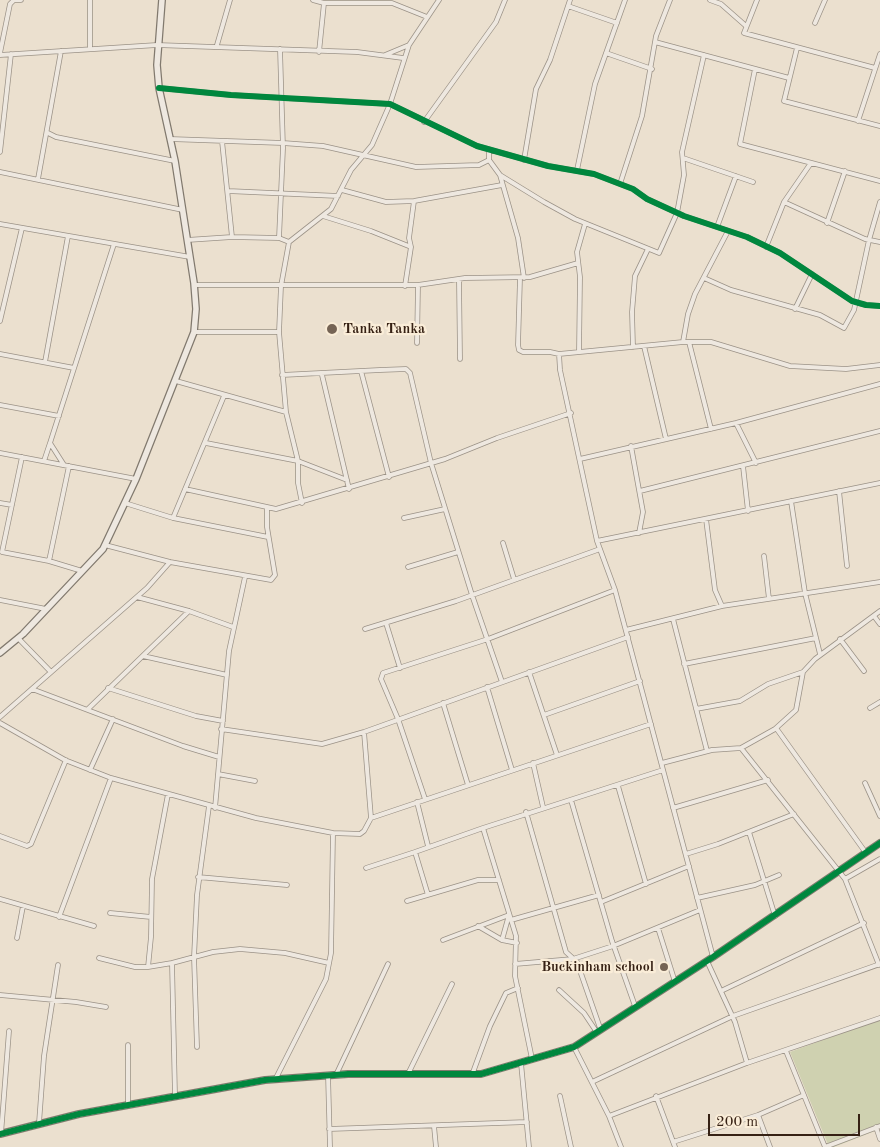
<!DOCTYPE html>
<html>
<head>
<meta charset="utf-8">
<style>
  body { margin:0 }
  #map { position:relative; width:880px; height:1147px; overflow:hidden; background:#ebe0cf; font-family:"Old Standard TT",serif }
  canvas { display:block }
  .scale { position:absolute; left:708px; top:1114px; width:152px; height:22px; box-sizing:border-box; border:2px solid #362114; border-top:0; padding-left:6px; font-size:15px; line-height:18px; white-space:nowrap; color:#362114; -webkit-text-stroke:4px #faedd8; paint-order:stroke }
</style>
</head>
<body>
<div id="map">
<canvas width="880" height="1147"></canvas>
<div class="scale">200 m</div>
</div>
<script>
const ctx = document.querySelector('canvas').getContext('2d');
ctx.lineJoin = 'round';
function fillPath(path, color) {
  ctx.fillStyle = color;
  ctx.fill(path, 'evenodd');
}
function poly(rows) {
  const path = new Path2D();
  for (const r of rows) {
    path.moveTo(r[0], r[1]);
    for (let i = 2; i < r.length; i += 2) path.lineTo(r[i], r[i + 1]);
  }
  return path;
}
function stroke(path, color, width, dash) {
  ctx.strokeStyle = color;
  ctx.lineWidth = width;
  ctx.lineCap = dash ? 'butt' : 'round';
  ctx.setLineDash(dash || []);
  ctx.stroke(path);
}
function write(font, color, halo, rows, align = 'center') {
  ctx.font = font + ' "Old Standard TT",serif';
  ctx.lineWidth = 4.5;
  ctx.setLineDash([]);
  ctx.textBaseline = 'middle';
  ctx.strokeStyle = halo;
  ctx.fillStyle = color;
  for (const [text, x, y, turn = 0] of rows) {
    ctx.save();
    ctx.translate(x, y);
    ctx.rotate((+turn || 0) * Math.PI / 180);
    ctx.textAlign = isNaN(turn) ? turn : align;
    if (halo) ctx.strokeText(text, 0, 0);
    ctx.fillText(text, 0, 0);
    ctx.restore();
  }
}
fillPath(poly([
  [880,1019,880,1129,834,1147,829,1147,790,1052]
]), '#cfd1b0');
const street = poly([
  [90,0,90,49],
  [313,0,324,3,392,3,427,17],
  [710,0,721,4,746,26],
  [757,0,744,33,875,68],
  [568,6,617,23],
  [815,23,825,0],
  [655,42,789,78],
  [217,45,230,0],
  [797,48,784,101,880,126],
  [319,52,324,3],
  [0,53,10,4,14,0,21,0],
  [606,53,652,69],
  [0,55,157,45,357,52,403,58],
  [385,55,409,45],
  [755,69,740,144,880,181],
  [159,88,231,95,390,104,477,146,548,166,594,174,633,189,647,199,684,216,747,237,780,253,852,301,866,305,880,306],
  [858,121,880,54],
  [424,122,496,22,505,0],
  [48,133,56,137,175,161],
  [170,139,283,143,323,146,416,167,479,165,489,160],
  [222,141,232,237],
  [489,150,489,160,500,175,544,202,575,219,659,253,677,213,684,175,682,152,704,55],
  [0,152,11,54],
  [683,158,753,182],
  [524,160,536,89,550,60,570,0],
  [577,170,595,84,625,0],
  [0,172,183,210],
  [500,175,518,238,524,278],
  [38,179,61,51],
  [620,184,642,116,656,36,670,0],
  [342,190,386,202,414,201,502,185],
  [228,191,338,196],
  [784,202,865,239,880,242],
  [323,216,371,231,411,247],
  [827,223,845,171],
  [0,224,190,257],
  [717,227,736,176],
  [279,238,283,148,280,49],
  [187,240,232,237,279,238,289,242],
  [766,247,784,202,811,163],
  [520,278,518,345,519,350,523,352,550,352,559,354,683,342,711,342,790,366,846,369,880,365],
  [704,278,731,290,820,315,844,328,854,310,869,240,880,202],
  [459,280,460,359],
  [194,285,418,285,465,278,530,277,578,263],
  [405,286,411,247,409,238,414,201],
  [795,309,812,274],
  [0,321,22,228],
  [194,332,279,332,281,286,289,242,331,209,351,170,372,145,390,104,409,45,439,0],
  [279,332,286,412,298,461,298,483,302,503],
  [683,342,688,314,695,294,728,231],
  [689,342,711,429],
  [417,343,418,285],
  [644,346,666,439],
  [633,347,632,312,635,276,648,249],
  [579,352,580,277,577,252,585,224],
  [0,354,74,368],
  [559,354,560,370,597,541,615,590,713,957],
  [45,362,68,236],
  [361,371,389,477],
  [282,375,380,370,406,369,410,373,431,463,472,595,502,682],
  [322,375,349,489],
  [176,381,286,412],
  [0,405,59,416],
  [736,423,756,463],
  [206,443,298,461,347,480],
  [631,446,643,512,639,533],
  [0,453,136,479],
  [580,459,736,423,880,384],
  [44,461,50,443],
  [64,465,50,443,114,244],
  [743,466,748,511],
  [185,489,276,509,445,459,497,438,571,413],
  [640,491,880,431],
  [839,491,847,566],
  [791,501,805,593,820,654],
  [0,503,12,505],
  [125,503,173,518,268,537],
  [173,518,224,396],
  [404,518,445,509],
  [706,519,715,590,722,606],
  [597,541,880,483],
  [503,543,514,579],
  [105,545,170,562,271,580,275,575,267,527,267,508],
  [2,552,22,457],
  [2,552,49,561,82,571],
  [764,556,769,599],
  [49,561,69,466],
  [408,567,458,552],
  [137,597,189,611,233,627],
  [0,600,46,609],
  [874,616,880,624],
  [673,619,707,751],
  [386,623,400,668],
  [365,629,456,601,600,549],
  [626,630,722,606,880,582],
  [18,638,51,672],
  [840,639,864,671],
  [143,656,227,675],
  [684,664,816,638],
  [529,672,557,755],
  [487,687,512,770],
  [108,688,196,716,223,721],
  [32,689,183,746,219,757],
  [443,703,468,785],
  [870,708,880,702],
  [88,709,189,611],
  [696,709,740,701,768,684,803,672],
  [544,715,640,681],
  [0,717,147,588,170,562],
  [0,723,65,760,111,778,256,818,333,833,360,834,364,831,371,818,364,732],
  [776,728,866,853],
  [221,729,322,744,364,732,628,637],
  [741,748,775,729,796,710,803,672,815,659,880,611],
  [533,763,543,807],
  [662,763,712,750,741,748,845,879,879,965],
  [90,770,113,719],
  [218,774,255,781],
  [865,783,880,816],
  [618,786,646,884],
  [425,799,398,719,381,679,383,673,488,639,615,590],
  [571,800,612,941,635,1006],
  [417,802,428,846],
  [215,808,229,651,245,577],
  [673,808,768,780],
  [526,812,566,952,577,962,600,1028],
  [371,818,651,724],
  [749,832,775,916],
  [0,836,27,846,31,844,66,760],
  [686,854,718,844,794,814],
  [366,868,415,852],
  [198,877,287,885],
  [845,879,880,859],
  [428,895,415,852,483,828],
  [697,898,755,885,779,875],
  [0,899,94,926],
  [407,901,478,880,499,880],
  [601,902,689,866],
  [110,913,151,917],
  [59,917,111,778],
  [511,920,599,895],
  [478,926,502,940,517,943],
  [658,928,675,982],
  [17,938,23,906],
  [443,940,509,915],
  [502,940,509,915],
  [99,958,135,967,148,967,172,963,175,1096],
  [707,961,735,1022,747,1063],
  [172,963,213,952,240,949,285,953,329,963],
  [515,964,573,959,613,946,700,910],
  [148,967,151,937,152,879,168,794],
  [559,990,584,1013,596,1031],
  [721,991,864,923],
  [0,995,76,1002,106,1007],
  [197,1047,194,957,197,895,209,806],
  [574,1047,609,1116,621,1147],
  [786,1051,825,1147],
  [532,1059,515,976,516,936,483,828,663,770],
  [521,1063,529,1147],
  [408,1074,452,984],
  [328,1075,330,1147],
  [336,1075,388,964],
  [472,1075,490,1026,506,993,518,988],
  [275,1080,326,979,331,953,333,833],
  [592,1082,733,1016,880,964],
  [560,1096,571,1147],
  [656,1096,675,1147],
  [128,1105,128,1045],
  [758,1115,770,1147],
  [609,1116,747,1063,880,1018],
  [39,1123,44,1056,58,965],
  [434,1126,436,1147],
  [876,1127,880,1139],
  [329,1129,527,1122],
  [1,1134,9,1031],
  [673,1142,758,1115,804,1095],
  [825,1147,880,1126]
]);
const secondary = poly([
  [0,653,23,634,103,549,136,479,194,332,196,309,194,283,175,161,159,88,157,65,162,0],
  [0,1134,79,1114,265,1080,348,1074,481,1074,574,1047,713,957,880,843]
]);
stroke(street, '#9b9287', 5.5);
stroke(secondary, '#81796e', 8);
stroke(street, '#eee8e0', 4);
stroke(secondary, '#eee8e0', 5.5);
stroke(poly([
  [159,88,231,95,390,104,477,146,548,166,594,174,633,189,647,199,684,216,747,237,780,253,852,301,866,305,880,306],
  [0,1134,79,1114,265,1080,348,1074,481,1074,574,1047,713,957,880,843]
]), '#00873e', 6);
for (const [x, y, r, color] of [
  [332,329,6,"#756455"],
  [664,967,5,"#756455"]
]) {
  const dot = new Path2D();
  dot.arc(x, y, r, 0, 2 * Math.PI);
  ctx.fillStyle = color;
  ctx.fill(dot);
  stroke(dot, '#faedd8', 2);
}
write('bold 14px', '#362114', '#faedd8', [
  ["Tanka Tanka",343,329],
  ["Buckinham school",654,967,"right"]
], 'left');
</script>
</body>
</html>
